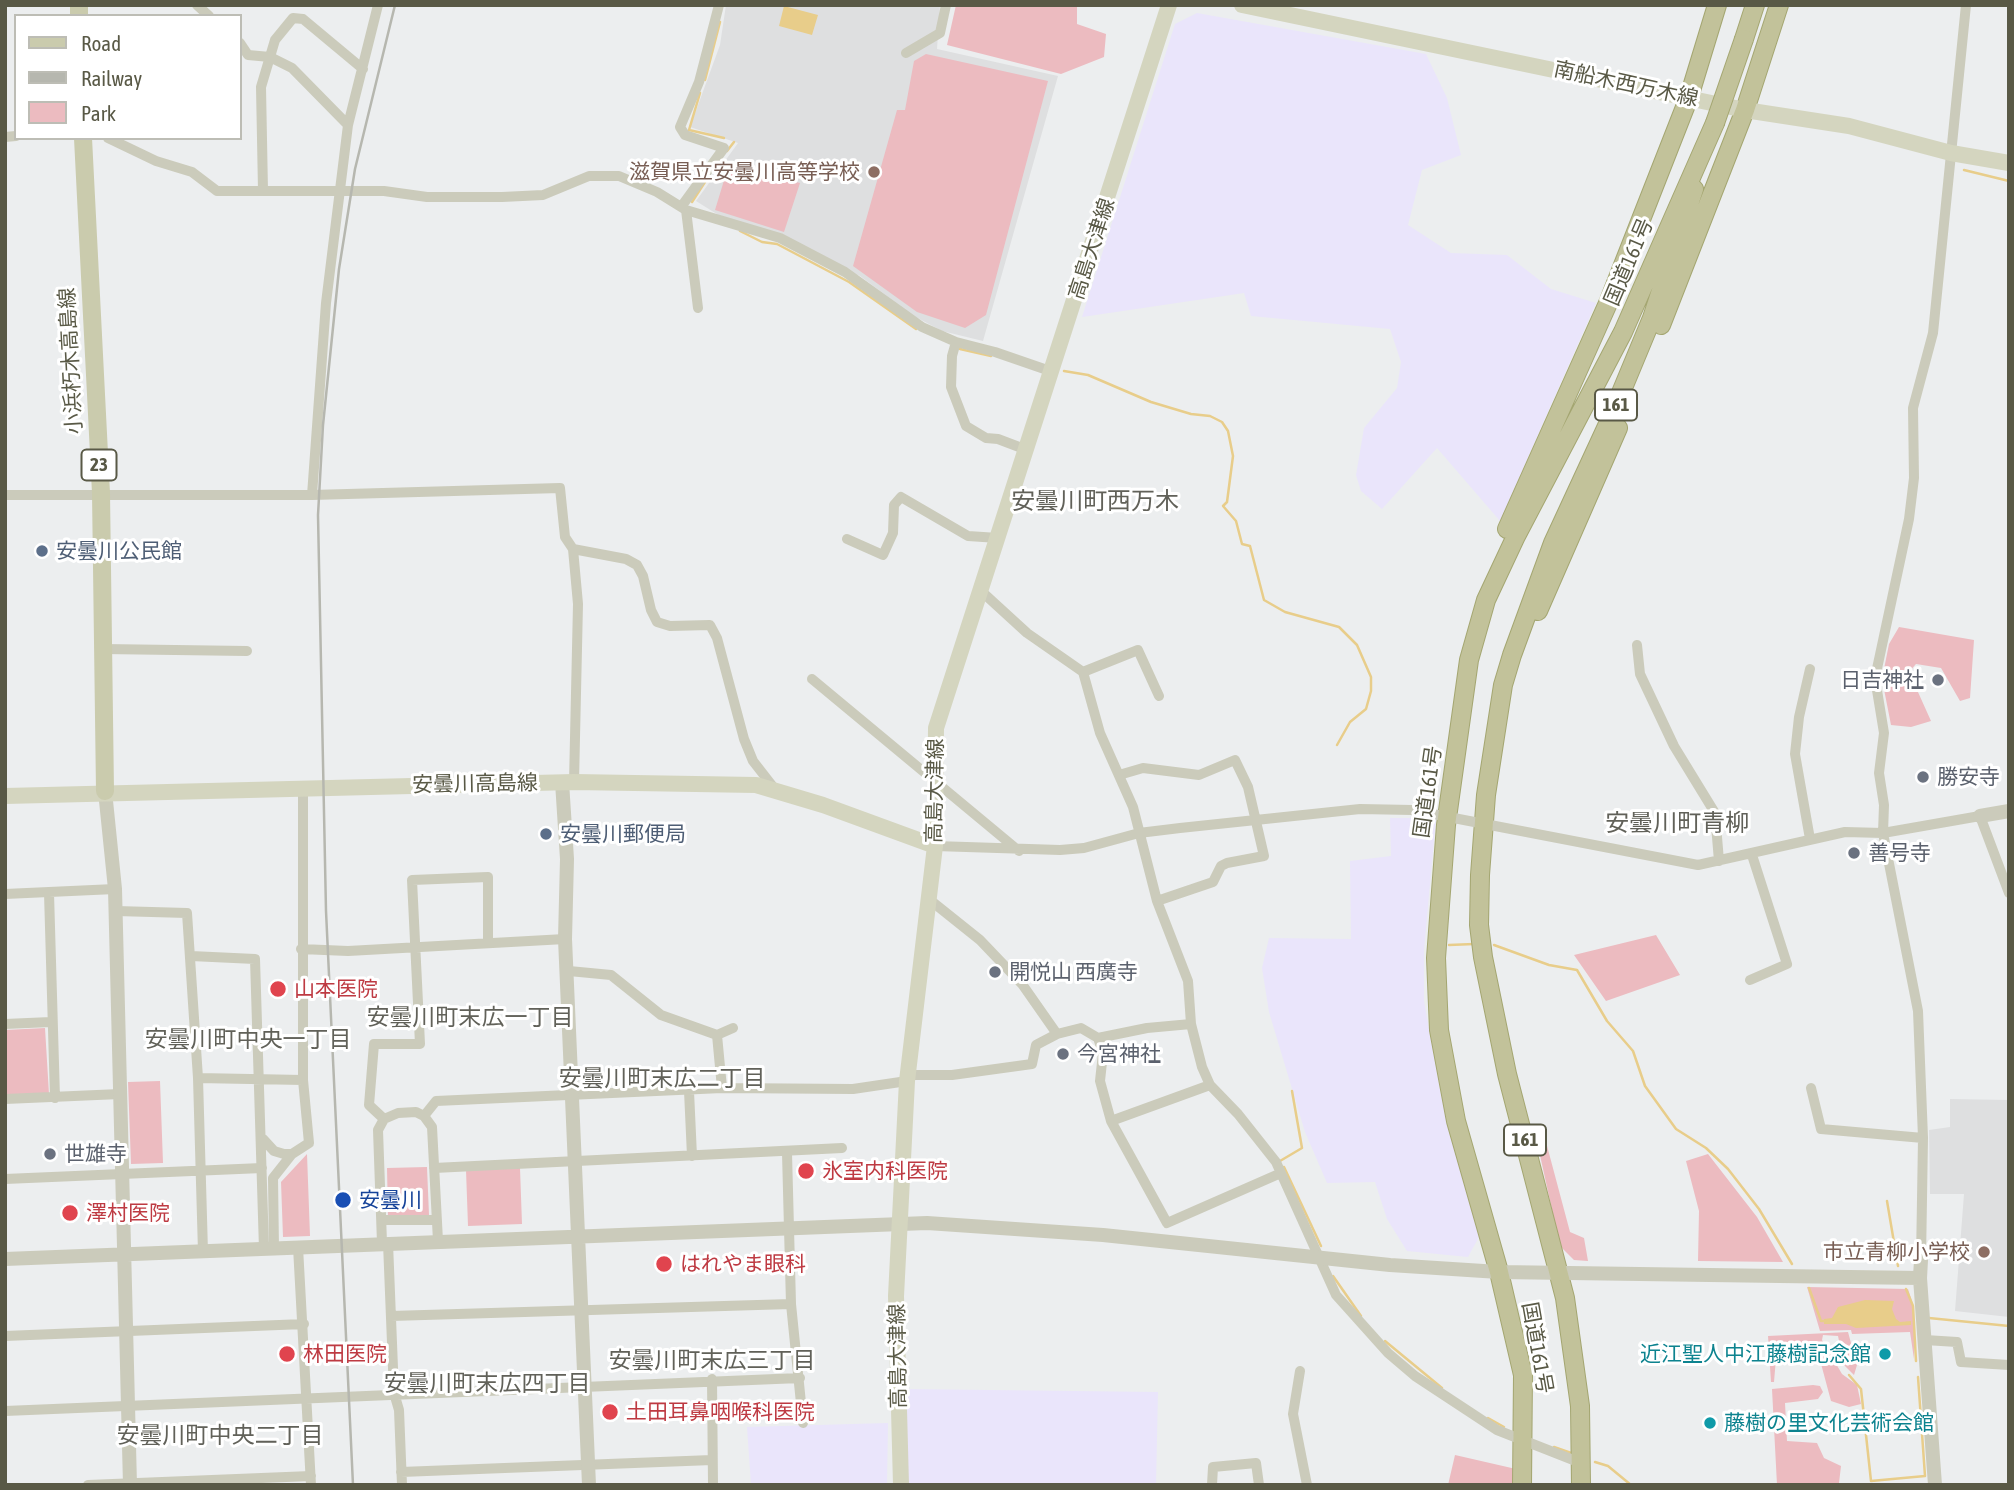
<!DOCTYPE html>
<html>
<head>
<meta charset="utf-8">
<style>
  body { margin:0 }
  #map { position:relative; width:2014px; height:1490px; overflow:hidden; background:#eceeef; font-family:"Asap Condensed",sans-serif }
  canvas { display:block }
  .frame { position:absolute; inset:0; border:7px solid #595946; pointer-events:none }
  .legend { position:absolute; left:14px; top:14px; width:228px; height:126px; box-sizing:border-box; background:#fff; border:2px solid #bdbdb5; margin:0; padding:9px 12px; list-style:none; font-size:21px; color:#595946 }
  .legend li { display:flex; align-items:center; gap:14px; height:35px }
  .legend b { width:35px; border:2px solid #bdbdb5 }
</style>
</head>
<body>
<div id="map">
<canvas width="2014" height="1490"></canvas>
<div class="frame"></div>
<ul class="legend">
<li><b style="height:9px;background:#cacbad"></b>Road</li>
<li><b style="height:9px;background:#b6b7af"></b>Railway</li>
<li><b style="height:19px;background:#ecbbc0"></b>Park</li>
</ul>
</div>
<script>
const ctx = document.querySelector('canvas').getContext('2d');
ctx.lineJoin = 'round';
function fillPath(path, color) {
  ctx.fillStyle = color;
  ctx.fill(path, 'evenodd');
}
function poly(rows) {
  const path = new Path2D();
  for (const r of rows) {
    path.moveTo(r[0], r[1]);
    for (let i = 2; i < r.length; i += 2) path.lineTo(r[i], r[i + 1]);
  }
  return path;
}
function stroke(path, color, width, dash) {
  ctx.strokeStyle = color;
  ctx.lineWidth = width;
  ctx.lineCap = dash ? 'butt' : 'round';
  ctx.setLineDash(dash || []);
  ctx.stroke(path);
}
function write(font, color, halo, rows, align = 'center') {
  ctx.font = font + ' "Asap Condensed","Noto Sans JP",sans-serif';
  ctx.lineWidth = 6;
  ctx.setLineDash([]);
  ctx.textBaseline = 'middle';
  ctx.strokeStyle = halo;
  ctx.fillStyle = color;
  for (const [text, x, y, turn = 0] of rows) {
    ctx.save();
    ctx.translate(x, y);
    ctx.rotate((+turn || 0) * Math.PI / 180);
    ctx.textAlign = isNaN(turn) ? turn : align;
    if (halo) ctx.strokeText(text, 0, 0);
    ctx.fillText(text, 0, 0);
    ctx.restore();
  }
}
fillPath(poly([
  [1197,13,1426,54,1447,98,1461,155,1422,170,1408,225,1451,253,1507,255,1551,289,1596,303,1500,521,1437,448,1382,509,1361,491,1356,475,1364,428,1397,388,1401,362,1390,329,1251,316,1244,293,1082,317,1175,24],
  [1390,818,1436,818,1424,950,1424,1001,1441,1095,1479,1237,1468,1257,1407,1251,1387,1219,1375,1182,1327,1183,1305,1132,1269,1012,1262,968,1269,938,1351,939,1350,861,1391,856],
  [906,1389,1158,1392,1156,1485,907,1485],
  [888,1423,887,1485,751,1485,747,1427]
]), '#eae5fb');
fillPath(poly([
  [726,5,940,5,937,49,1058,76,983,341,942,331,912,315,860,276,720,216,696,201,738,143,690,127,720,45],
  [1950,1099,2009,1100,2009,1317,1955,1311,1964,1194,1930,1194,1929,1130,1950,1127]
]), '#dedfe0');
fillPath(poly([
  [956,5,1077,5,1077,24,1106,34,1104,57,1061,74,947,45],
  [926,54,1048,81,986,315,965,328,917,312,853,266,897,110,905,110,914,61],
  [729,164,800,183,784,232,715,210],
  [1899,627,1974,640,1970,698,1960,701,1941,668,1916,664,1909,672,1931,721,1911,727,1891,725,1882,679,1889,644],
  [1656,935,1680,975,1606,1001,1574,955],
  [45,1028,49,1094,5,1094,5,1030],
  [160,1081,163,1163,131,1164,128,1082],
  [1542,1127,1570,1232,1584,1238,1588,1261,1574,1260,1560,1246,1536,1137],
  [307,1154,310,1236,283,1237,281,1182],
  [1708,1154,1757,1217,1783,1262,1698,1261,1699,1211,1686,1161],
  [427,1167,429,1215,388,1216,387,1168],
  [520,1168,522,1224,468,1226,466,1170],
  [1807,1287,1908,1289,1914,1307,1914,1359,1910,1332,1852,1334,1851,1330,1820,1331],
  [1848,1332,1857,1365,1854,1375,1844,1365,1838,1336,1823,1335,1822,1340,1842,1374,1857,1385,1861,1404,1849,1407,1831,1401,1820,1360,1812,1354,1797,1353,1776,1358,1774,1382,1771,1382,1768,1336],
  [1813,1385,1820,1386,1823,1392,1818,1399,1785,1403,1787,1441,1817,1443,1824,1458,1841,1466,1839,1483,1777,1485,1772,1389],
  [1455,1455,1516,1469,1515,1485,1448,1485]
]), '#ecbbc0');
fillPath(poly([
  [784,6,818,15,812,35,779,26],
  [1865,1300,1894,1301,1892,1309,1896,1319,1900,1322,1911,1321,1911,1325,1856,1328,1846,1324,1824,1324,1824,1319,1832,1318,1838,1307]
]), '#e8cd8a');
stroke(poly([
  [705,80,720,22],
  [700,93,689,130,724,138],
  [727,151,734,142],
  [1964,170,2009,181],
  [692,202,705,182],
  [740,231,762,242,777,244,849,282,916,329],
  [960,349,991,356],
  [1064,371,1088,375,1151,402,1191,414,1210,416,1222,422,1228,431,1233,456,1227,502,1223,506,1236,521,1242,544,1250,546,1264,600,1285,612,1339,627,1357,645,1371,677,1371,691,1366,709,1350,722,1337,745],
  [1449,945,1474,944],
  [1494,945,1549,965,1577,970,1607,1021,1633,1051,1645,1086,1676,1129,1706,1148,1728,1169,1759,1209,1792,1264],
  [1280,1161,1302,1148,1292,1091],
  [1284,1167,1321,1246],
  [1887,1201,1898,1266],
  [1333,1276,1361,1316],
  [1809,1288,1821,1321,1825,1321],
  [1906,1289,1913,1306,1916,1361],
  [1929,1318,2009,1326],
  [1385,1341,1442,1388],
  [1849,1375,1861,1389,1871,1481,1925,1476,1918,1377],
  [1488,1418,1504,1427],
  [1554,1447,1574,1454],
  [1595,1462,1608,1466,1631,1485]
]), '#e8cd8a', 2.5);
const trunk = poly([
  [1744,39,1755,5],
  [1661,325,1745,110,1779,5],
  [1507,529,1609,301,1689,97,1717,5],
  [1538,611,1618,428],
  [1522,1485,1523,1375,1499,1272,1456,1121,1439,1030,1436,958,1446,825,1469,660,1486,600,1516,536,1623,332,1715,123],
  [1581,1485,1580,1406,1565,1298,1507,1074,1483,957,1479,925,1480,875,1486,795,1503,685,1512,655,1553,543,1608,424,1652,318,1694,189]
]);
stroke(trunk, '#a4a671', 20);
stroke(poly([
  [197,5,209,16],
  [240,43,248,55,270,57,292,68,348,125],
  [906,53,940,33,946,5],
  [5,137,16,136],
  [108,138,156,161,192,172,217,191,384,191,427,197,502,197,543,195,589,176,619,176,657,192,686,210,780,238,845,272,922,327,956,342,995,352,1053,372],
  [263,191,261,87,275,40,293,18,303,19,363,69],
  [681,207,724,148,685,135,680,127,699,82,719,5],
  [686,210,698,308],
  [956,342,952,356,951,387,966,426,986,438,998,439,1027,450],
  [5,495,312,495,560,488,565,537,573,549,578,604,574,782],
  [312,495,326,303,348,125,378,5],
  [847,539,883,555,893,533,894,505,901,497,968,536,998,538],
  [573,549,626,559,637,565,643,576,651,610,657,622,670,626,710,625,717,638,744,739,753,761,774,788],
  [980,590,1027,633,1083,672,1100,733,1133,807,1157,901,1188,981,1191,1024,1202,1067,1210,1085,1238,1114,1276,1162,1336,1295,1388,1353,1415,1376,1497,1430,1581,1463],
  [1637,645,1640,674,1674,746,1715,813,1719,861],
  [103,649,247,651],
  [1083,672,1138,650,1159,696],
  [812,679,1019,851],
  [1119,775,1143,768,1199,775,1235,760,1248,787,1264,856,1227,863,1221,866,1213,882,1157,901],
  [1810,839,1795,754,1799,717,1810,669],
  [935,846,1060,850,1084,848,1139,833,1180,828,1360,809,1412,810,1698,865,1845,832,1883,833,1980,816,2009,893],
  [49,893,55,1098],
  [5,894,115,889],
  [930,900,980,940,1022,984,1057,1034,1081,1028,1098,1038,1147,1028,1191,1024],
  [116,911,187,913,198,1078,203,1252],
  [301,949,348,951,565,939],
  [191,956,255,959,264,1249],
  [569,971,611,975,661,1015,717,1035,722,1088],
  [1750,980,1787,964,1752,855],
  [5,1024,51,1022],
  [717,1035,733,1028],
  [1098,1038,1103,1053,1100,1081,1111,1121],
  [907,1075,952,1075,1032,1064,1036,1045,1057,1034],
  [198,1078,303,1080],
  [1210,1085,1111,1121,1167,1223,1281,1173],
  [1811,1088,1821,1129,1923,1138],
  [689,1091,692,1156],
  [5,1099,120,1094],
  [424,1116,436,1101,722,1088,853,1089,907,1081],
  [384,1119,369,1105,374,1044,420,1044,412,880,488,877,488,943],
  [263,1139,274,1151,284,1154,292,1154,309,1143,303,1080,303,789],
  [787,1153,791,1304,803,1423],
  [434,1168,842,1148],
  [5,1179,262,1168],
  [383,1220,436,1220],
  [382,1243,378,1130,384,1119,398,1113,416,1112,424,1116,432,1127,438,1241],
  [388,1243,394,1393,399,1410,402,1485],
  [298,1247,311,1485],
  [274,1248,273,1178,292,1154],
  [1921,1260,1923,1138,1918,1011,1883,833,1884,805,1879,773,1884,733,1875,678,1909,519,1914,478,1913,408,1933,333,1966,5],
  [391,1316,791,1304],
  [5,1336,304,1324],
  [1925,1340,1957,1342,1961,1362,2009,1365],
  [1300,1371,1293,1414,1307,1485],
  [712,1379,713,1485],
  [5,1411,800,1378],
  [401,1472,712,1460],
  [88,1485,311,1476],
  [1212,1485,1213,1467,1256,1463,1259,1485]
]), '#cbcbbb', 10);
stroke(poly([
  [562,782,567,859,565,939,589,1485],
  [105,791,115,889,130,1485],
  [1980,816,2009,811],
  [5,1259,927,1223,1103,1235,1390,1265,1499,1272,1920,1278],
  [1921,1260,1920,1278,1935,1485]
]), '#cbcbbb', 14);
stroke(poly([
  [1242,5,1745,110,1849,126,1951,153,2009,163],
  [5,796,574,782,756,785,823,805,935,846],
  [901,1485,896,1296,907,1081,935,846,936,728,1169,5]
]), '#d4d5bf', 16);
stroke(poly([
  [79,5,79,16],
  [83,138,101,493,105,791]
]), '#cacbad', 18);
stroke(trunk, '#c2c29a', 18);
stroke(poly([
  [353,1485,326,911,318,515,323,425,339,269,355,169,395,5]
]), '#b6b7af', 2.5);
const trunkBridge = poly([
  [1715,123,1744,39]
]);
stroke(trunkBridge, '#a4a671', 20, []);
stroke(trunkBridge, '#c2c29a', 18);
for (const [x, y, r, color] of [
  [874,172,7,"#8d6e63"],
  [42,551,7,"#5c6f8a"],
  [1938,680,7,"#6b7280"],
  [1923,777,7,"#6b7280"],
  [546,834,7,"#5c6f8a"],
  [1854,853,7,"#6b7280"],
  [995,972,7,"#6b7280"],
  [278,989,9,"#e0444e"],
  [1063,1054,7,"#6b7280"],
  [50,1154,7,"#6b7280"],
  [806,1171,9,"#e0444e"],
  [343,1200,9,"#1a4fb4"],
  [70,1213,9,"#e0444e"],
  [1984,1252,7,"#8d6e63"],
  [664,1264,9,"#e0444e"],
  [287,1354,9,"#e0444e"],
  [1885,1354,7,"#0f9aa8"],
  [610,1412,9,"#e0444e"],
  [1710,1423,7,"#0f9aa8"]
]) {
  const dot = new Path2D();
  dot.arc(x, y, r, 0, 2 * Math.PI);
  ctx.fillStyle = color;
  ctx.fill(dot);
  stroke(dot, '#fff', 2.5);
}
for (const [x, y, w] of [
  [1616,405,42],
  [99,465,35],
  [1525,1140,42]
]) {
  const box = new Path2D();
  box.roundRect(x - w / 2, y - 15.5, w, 31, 5);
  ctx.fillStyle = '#fff';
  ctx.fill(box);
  stroke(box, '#595946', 2);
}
write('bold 19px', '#595946', null, [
  ["161",1616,405],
  ["23",99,465],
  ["161",1525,1140]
]);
write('21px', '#595946', '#fff', [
  ["南船木西万木線",1626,84,12],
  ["高島大津線",1092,249,-72],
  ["国道161号",1629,262,-67],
  ["小浜朽木高島線",71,361,-93],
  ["安曇川高島線",475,784,-1],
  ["高島大津線",935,791,-89],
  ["国道161号",1428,792,-82],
  ["国道161号",1537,1348,80],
  ["高島大津線",898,1356,-91]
]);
write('21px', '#785e54', '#fff', [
  ["滋賀県立安曇川高等学校",860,172],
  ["市立青柳小学校",1970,1252]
], 'right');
write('21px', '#4e5e75', '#fff', [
  ["安曇川公民館",56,551],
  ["安曇川郵便局",560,834]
], 'left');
write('21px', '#5b616d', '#fff', [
  ["日吉神社",1924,680,"right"],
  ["勝安寺",1937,777],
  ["善号寺",1868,853],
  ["開悦山 西廣寺",1009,972],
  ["今宮神社",1077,1054],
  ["世雄寺",64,1154]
], 'left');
write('21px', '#be3a42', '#fff', [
  ["山本医院",294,989],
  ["氷室内科医院",822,1171],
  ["澤村医院",86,1213],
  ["はれやま眼科",680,1264],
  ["林田医院",303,1354],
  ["土田耳鼻咽喉科医院",626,1412]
], 'left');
write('21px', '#164399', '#fff', [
  ["安曇川",359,1200]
], 'left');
write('21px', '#0d838f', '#fff', [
  ["近江聖人中江藤樹記念館",1871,1354],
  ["藤樹の里文化芸術会館",1724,1423,"left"]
], 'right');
write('23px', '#616159', '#fff', [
  ["安曇川町末広一丁目",470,1018],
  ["安曇川町中央一丁目",248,1040],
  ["安曇川町末広二丁目",662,1079],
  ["安曇川町末広三丁目",712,1361],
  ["安曇川町末広四丁目",487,1384],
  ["安曇川町中央二丁目",220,1436]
]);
write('24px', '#616159', '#fff', [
  ["安曇川町西万木",1095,501],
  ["安曇川町青柳",1677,823]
]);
</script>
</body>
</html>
